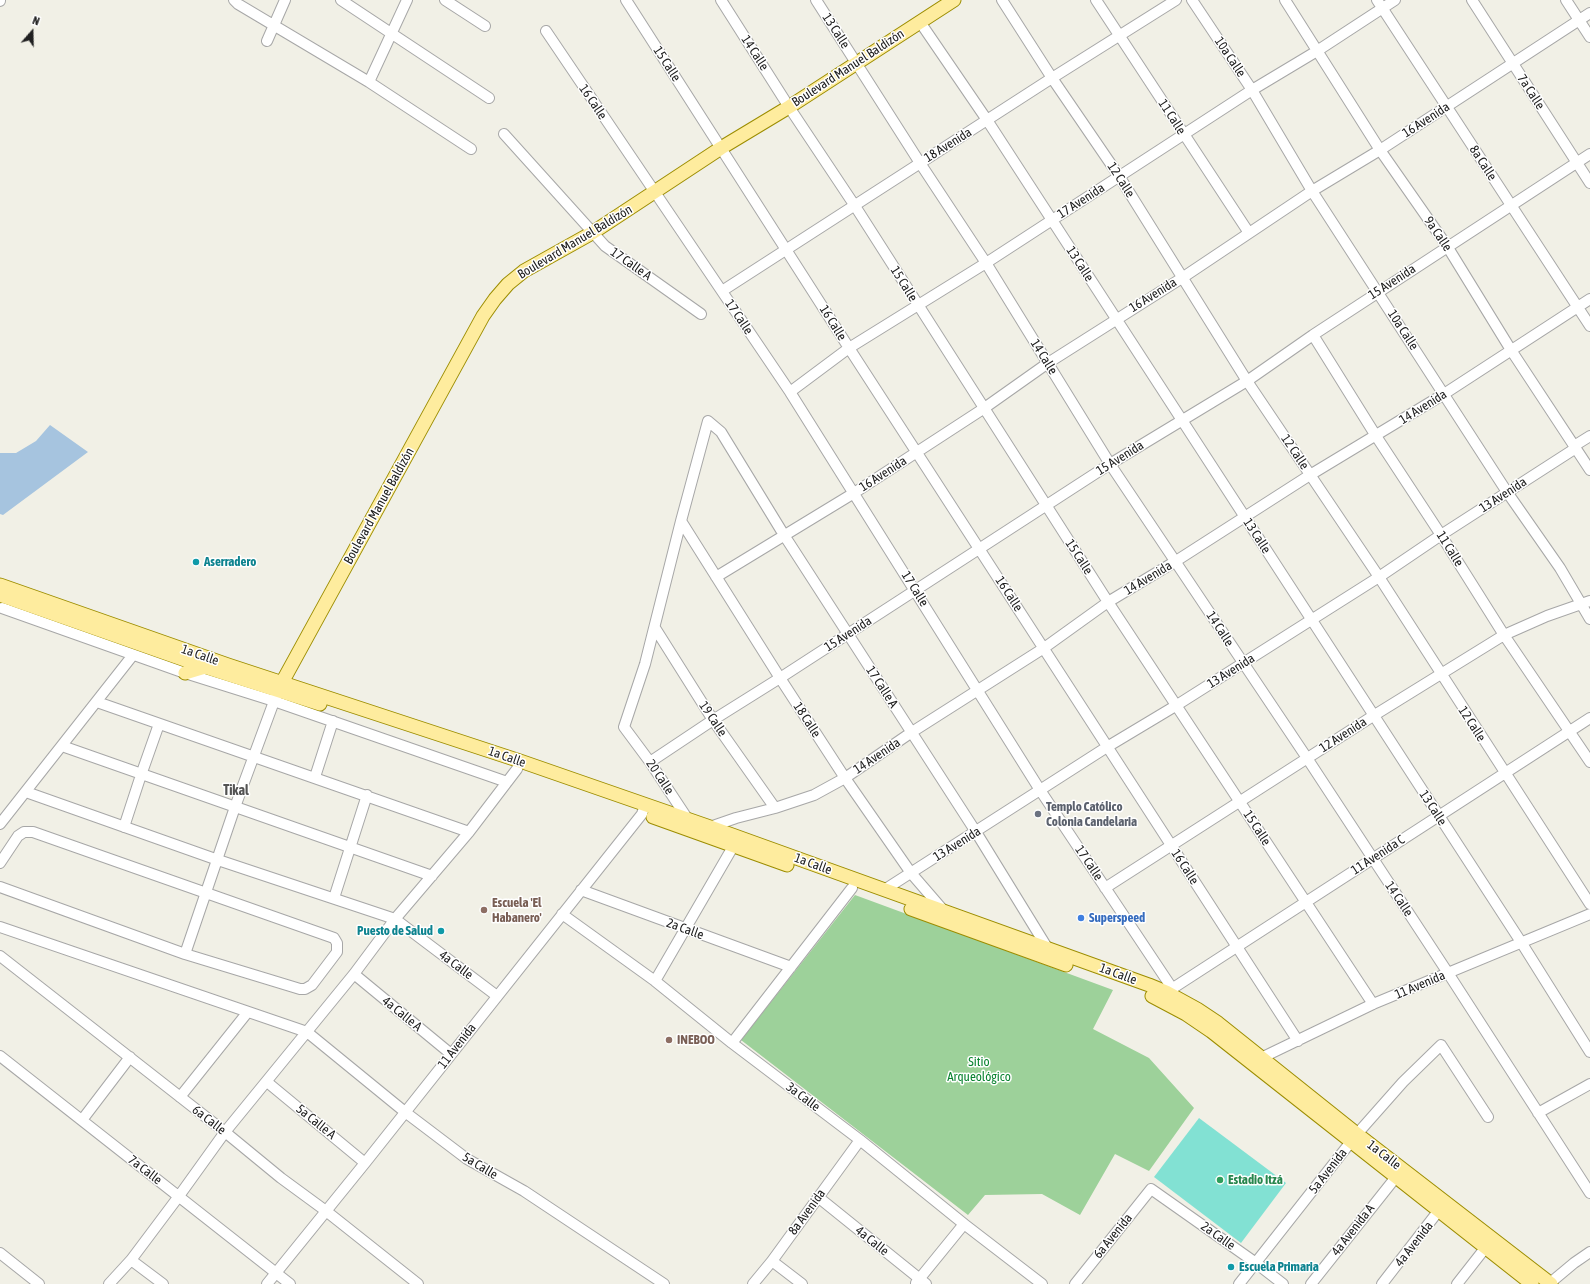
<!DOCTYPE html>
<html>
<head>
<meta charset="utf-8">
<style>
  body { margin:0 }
  #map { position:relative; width:1590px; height:1284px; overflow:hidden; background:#f1f0e6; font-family:"Asap Condensed",sans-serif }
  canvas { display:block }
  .north { position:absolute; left:12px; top:12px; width:40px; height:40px; -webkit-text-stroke:3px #fff; paint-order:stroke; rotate:20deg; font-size:11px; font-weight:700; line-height:16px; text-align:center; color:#202020 }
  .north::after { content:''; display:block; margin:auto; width:14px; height:18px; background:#202020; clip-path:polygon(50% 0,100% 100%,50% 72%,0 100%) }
</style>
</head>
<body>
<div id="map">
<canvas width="1590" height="1284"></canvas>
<div class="north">N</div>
</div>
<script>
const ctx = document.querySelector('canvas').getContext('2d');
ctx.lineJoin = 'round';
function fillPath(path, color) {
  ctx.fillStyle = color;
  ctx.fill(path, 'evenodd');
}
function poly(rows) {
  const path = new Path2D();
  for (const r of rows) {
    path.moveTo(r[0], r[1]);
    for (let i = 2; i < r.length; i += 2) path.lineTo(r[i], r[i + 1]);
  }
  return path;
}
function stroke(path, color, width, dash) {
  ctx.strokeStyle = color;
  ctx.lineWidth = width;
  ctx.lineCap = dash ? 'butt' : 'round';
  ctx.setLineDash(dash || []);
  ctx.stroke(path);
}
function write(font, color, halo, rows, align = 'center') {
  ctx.font = font + ' "Asap Condensed",sans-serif';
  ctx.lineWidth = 3;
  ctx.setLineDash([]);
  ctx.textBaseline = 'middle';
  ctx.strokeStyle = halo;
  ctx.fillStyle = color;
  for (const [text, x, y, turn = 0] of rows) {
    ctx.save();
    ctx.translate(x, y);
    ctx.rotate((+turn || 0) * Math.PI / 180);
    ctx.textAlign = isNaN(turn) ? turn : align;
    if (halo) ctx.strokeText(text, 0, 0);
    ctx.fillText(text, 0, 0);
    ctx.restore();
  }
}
fillPath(poly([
  [855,895,1113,990,1093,1029,1149,1058,1194,1108,1149,1171,1115,1154,1080,1215,1042,1194,985,1195,968,1215,741,1040]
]), '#9dd19a');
fillPath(poly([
  [1199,1118,1286,1183,1241,1243,1154,1177]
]), '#82e1d3');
fillPath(poly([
  [50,425,88,452,3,515,0,514,0,453,16,453,36,441]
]), '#a6c4df');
const minor = poly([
  [234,0,238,4,369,82,471,149],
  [341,0,489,98],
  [445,0,485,26],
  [626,0,849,348,1298,1041],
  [721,0,789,107,855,206,1108,602,1373,1004],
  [816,0,920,163,986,263,1110,464,1307,758,1448,973,1590,1193],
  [1002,0,1052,78,1119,176,1247,381,1379,577,1590,904],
  [1096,0,1249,233],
  [1192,0,1252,90,1312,191,1507,492,1560,568,1590,619],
  [1285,0,1380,150,1447,246,1511,350,1590,470],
  [1377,0,1590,326],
  [1472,0,1590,183],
  [1566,0,1590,37],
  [0,1,0,0],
  [920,22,987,120,1521,942,1590,1052],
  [546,31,790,392,1040,790,1172,988],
  [267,41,285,0],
  [369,82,407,0],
  [504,134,605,246,701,314],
  [722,291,1052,78,1176,0],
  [1313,335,1376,436,1441,535,1504,635,1590,762],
  [790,392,849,348,986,263,1252,90,1317,51,1395,0],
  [1574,446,1590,436],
  [681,521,780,678,845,778,911,873,943,910],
  [716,577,854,493,983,409,1048,363,1182,278,1312,191,1380,150,1590,13],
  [2,608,185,673,274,701,507,782],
  [655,628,713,720,775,808],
  [97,702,469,832],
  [62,746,432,876],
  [650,762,713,720,780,678,1110,464,1247,381,1313,335,1590,154],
  [315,777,333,721],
  [26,792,218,860,395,919,497,996],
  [689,821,650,762,624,727,645,664,681,521,708,421,721,432,784,535,976,832,1048,949,1047,952],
  [0,824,133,655],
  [124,827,141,775,159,724],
  [707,828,736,818,775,808,814,795,845,778,912,732,1044,648,1108,602,1176,561,1310,475,1444,394,1590,299],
  [0,863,18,836,24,832,33,832,334,938,337,943,337,952,312,985,305,989,300,989,185,954,0,887],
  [1105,888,1373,716,1504,635,1547,616,1590,601],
  [581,890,791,967],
  [884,890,1107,747,1177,705,1379,577,1441,535,1576,448],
  [334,898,367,795],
  [562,914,655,981,732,1043,860,1140,964,1224,1042,1284],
  [0,927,307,1032,405,1112,467,1159,524,1191,664,1284],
  [185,954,235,807,276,696],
  [0,956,225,1132,281,1178,326,1211,418,1284],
  [354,974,451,1054],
  [655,981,734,845],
  [1167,992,1590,718],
  [732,1043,852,888],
  [0,1056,290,1284],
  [1258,1062,1261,1058,1373,1004,1590,914],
  [267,1082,365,1163],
  [180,1097,247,1013],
  [1538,1113,1590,1084],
  [82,1120,130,1057],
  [818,1197,926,1284],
  [0,1253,39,1284],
  [131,1260,163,1284],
  [772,1261,802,1284],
  [916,1283,964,1224],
  [1550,1283,1574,1263,1590,1252],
  [109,1284,131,1260,179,1196,225,1132,354,974,395,919,469,832,517,769,520,761],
  [267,1284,365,1163,642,814,645,805],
  [753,1284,772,1261,860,1140],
  [1075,1284,1151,1189,1256,1263,1283,1284],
  [1239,1284,1357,1134,1403,1082,1441,1045,1488,1117],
  [1311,1284,1396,1177],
  [1382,1284,1443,1205],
  [1457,1284,1486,1247]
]);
const major = poly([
  [0,585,228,665,520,761,710,827,1149,985,1166,992,1197,1009,1218,1023,1357,1134,1551,1284],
  [0,595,205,667,320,704],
  [185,673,205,667],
  [279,688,483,316,495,299,508,284,524,271,592,233,721,148,789,107,954,0],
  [653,817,787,865],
  [911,909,1066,965],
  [1152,996,1186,1014,1211,1031,1532,1284]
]);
stroke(minor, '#a7a7a7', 12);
stroke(major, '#9c8d00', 15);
stroke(minor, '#fff', 10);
stroke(major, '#feec9e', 13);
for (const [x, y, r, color] of [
  [196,562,4,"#0f9aa8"],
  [1038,814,4,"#6b7280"],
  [484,910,4,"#8d6e63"],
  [1081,918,4,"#3f7fe0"],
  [441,931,4,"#0f9aa8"],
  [669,1040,4,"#8d6e63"],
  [1220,1180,4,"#2e9e5b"],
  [1231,1267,4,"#0f9aa8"]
]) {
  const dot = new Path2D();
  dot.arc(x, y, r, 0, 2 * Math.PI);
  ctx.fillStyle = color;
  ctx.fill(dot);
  stroke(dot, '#fff', 1.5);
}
write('13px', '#202020', '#fff', [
  ["13 Calle",836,31,57],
  ["14 Calle",755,53,57],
  ["10a Calle",1230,57,56],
  ["15 Calle",667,64,57],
  ["Boulevard Manuel Baldizón",848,68,-33],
  ["7a Calle",1531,92,57],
  ["16 Calle",593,102,56],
  ["11 Calle",1172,117,57],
  ["16 Avenida",1426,120,-33],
  ["18 Avenida",948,145,-32],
  ["8a Calle",1483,163,57],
  ["12 Calle",1121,180,57],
  ["17 Avenida",1081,201,-33],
  ["9a Calle",1438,234,56],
  ["Boulevard Manuel Baldizón",575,242,-31],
  ["17 Calle A",631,264,35],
  ["13 Calle",1080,264,57],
  ["15 Avenida",1392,282,-33],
  ["15 Calle",904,284,58],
  ["16 Avenida",1153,295,-32],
  ["17 Calle",739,317,56],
  ["16 Calle",833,323,58],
  ["10a Calle",1403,330,57],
  ["14 Calle",1044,357,58],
  ["14 Avenida",1423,407,-32],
  ["12 Calle",1295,452,56],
  ["15 Avenida",1120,458,-32],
  ["16 Avenida",883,474,-33],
  ["13 Avenida",1503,495,-33],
  ["Boulevard Manuel Baldizón",379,506,-61],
  ["13 Calle",1257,536,57],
  ["11 Calle",1450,549,58],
  ["15 Calle",1079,557,57],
  ["14 Avenida",1148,578,-31],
  ["17 Calle",915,589,58],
  ["16 Calle",1009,594,57],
  ["14 Calle",1220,629,57],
  ["15 Avenida",848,634,-33],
  ["1a Calle",200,655,19],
  ["13 Avenida",1231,671,-32],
  ["17 Calle A",882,687,57],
  ["19 Calle",713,719,56],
  ["18 Calle",807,720,57],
  ["12 Calle",1472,724,57],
  ["12 Avenida",1343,735,-33],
  ["14 Avenida",877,756,-34],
  ["1a Calle",507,757,19],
  ["20 Calle",660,777,56],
  ["13 Calle",1433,808,57],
  ["15 Calle",1257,828,57],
  ["13 Avenida",957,844,-32],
  ["11 Avenida C",1378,855,-33],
  ["17 Calle",1089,863,56],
  ["1a Calle",813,864,20],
  ["16 Calle",1185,867,57],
  ["14 Calle",1399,899,56],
  ["2a Calle",685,929,20],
  ["4a Calle",456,965,37],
  ["1a Calle",1118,974,20],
  ["11 Avenida",1420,985,-23],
  ["4a Calle A",402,1014,39],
  ["11 Avenida",457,1046,-52],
  ["3a Calle",803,1097,37],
  ["6a Calle",209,1120,38],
  ["5a Calle A",316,1122,39],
  ["1a Calle",1384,1155,38],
  ["5a Calle",480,1166,31],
  ["7a Calle",145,1170,38],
  ["5a Avenida",1328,1171,-52],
  ["8a Avenida",807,1212,-54],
  ["4a Avenida A",1353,1230,-52],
  ["6a Avenida",1113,1236,-51],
  ["2a Calle",1218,1236,35],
  ["4a Calle",872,1241,39],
  ["4a Avenida",1414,1244,-52]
]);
write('bold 13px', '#0d838f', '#fff', [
  ["Aserradero",204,562],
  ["Puesto de Salud",433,931,"right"],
  ["Escuela Primaria",1239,1267]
], 'left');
write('bold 13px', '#5b616d', '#fff', [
  ["Templo Católico",1046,807],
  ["Colonia Candelaria",1046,822]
], 'left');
write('bold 13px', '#785e54', '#fff', [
  ["Escuela 'El",492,903],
  ["Habanero'",492,918],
  ["INEBOO",677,1040]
], 'left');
write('bold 13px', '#366cbe', '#fff', [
  ["Superspeed",1089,918]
], 'left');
write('13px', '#098330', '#fff', [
  ["Sitio",979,1062],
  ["Arqueológico",979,1077]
]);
write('bold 13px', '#27864d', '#fff', [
  ["Estadio Itzá",1228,1180]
], 'left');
write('bold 14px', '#535353', '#fff', [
  ["Tikal",236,791]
]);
</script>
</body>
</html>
